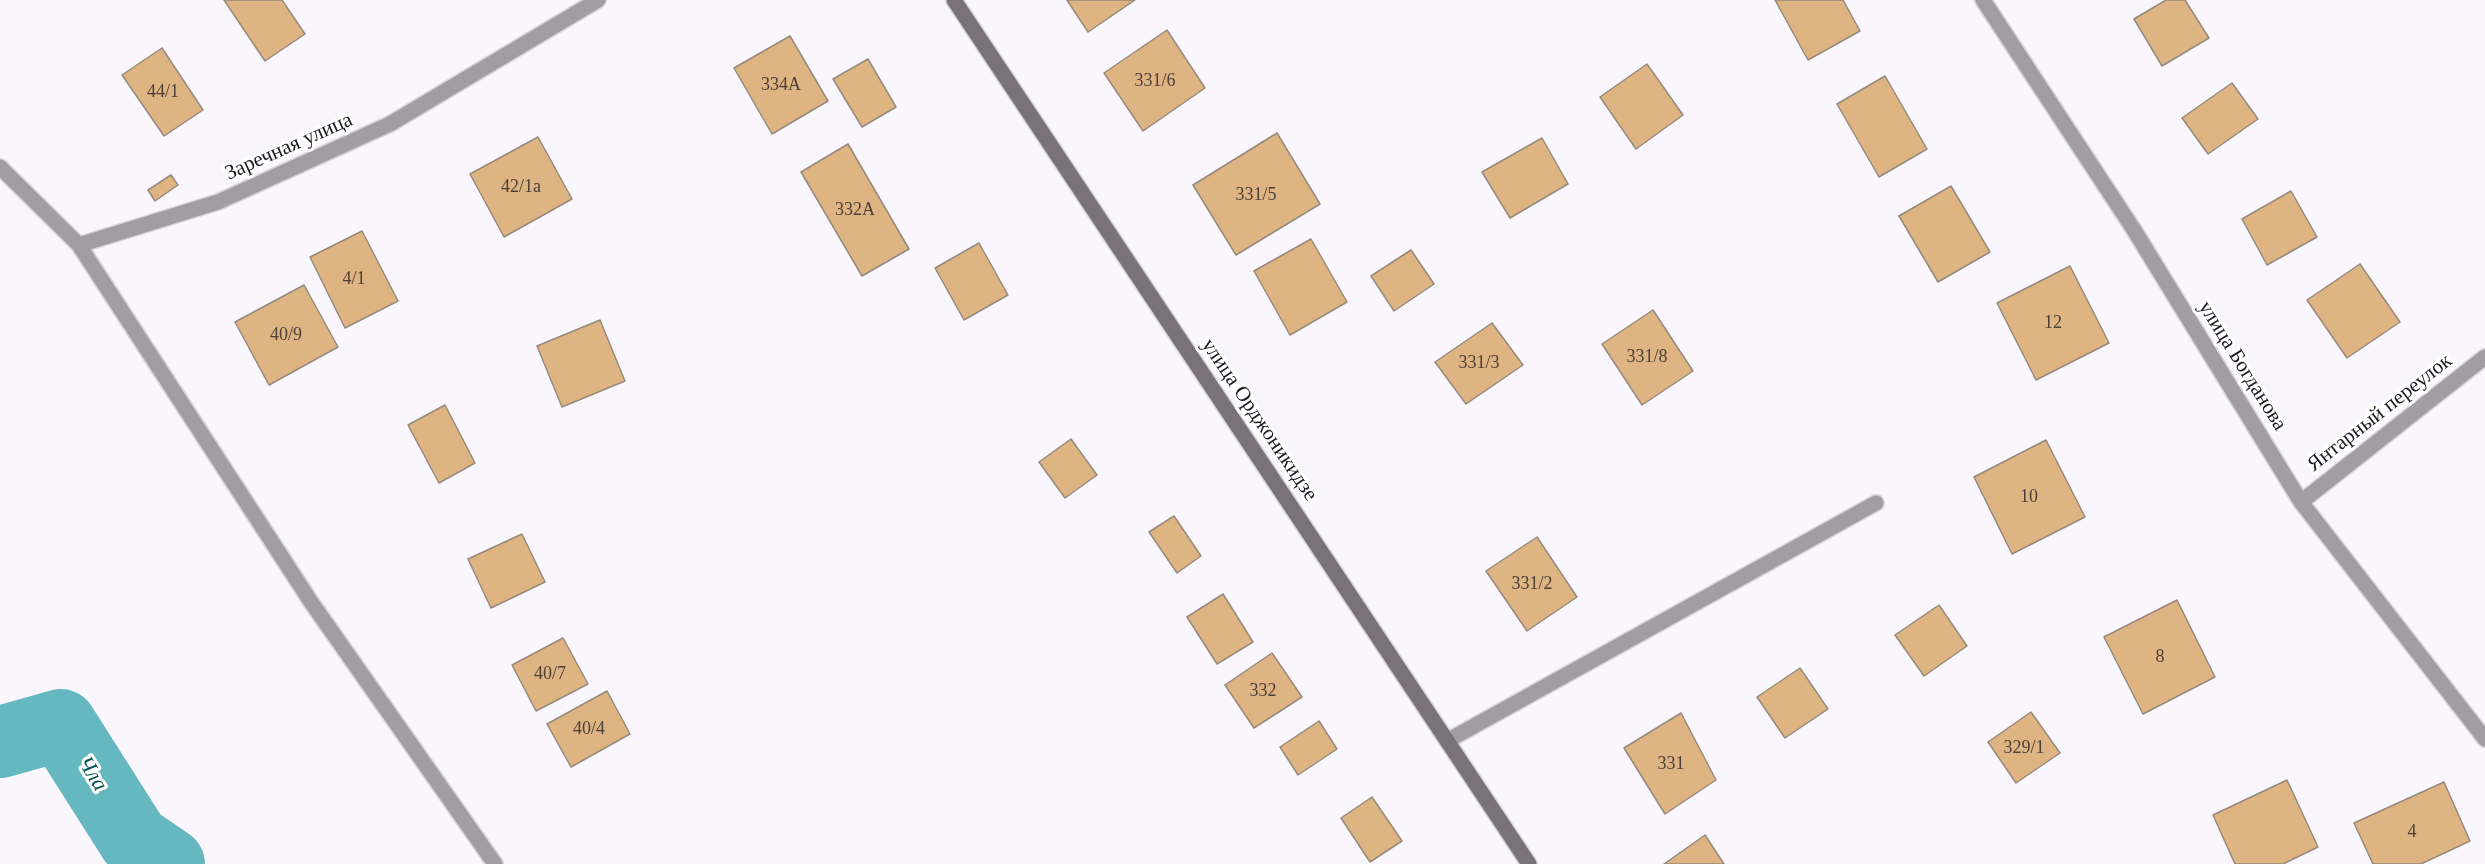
<!DOCTYPE html>
<html>
<head>
<meta charset="utf-8">
<style>
  body { margin:0 }
  canvas { display:block; background:#faf6fd }
</style>
</head>
<body>
<canvas width="2485" height="864"></canvas>
<script>
const ctx = document.querySelector('canvas').getContext('2d');
ctx.lineJoin = 'round';
function poly(rows) {
  const path = new Path2D();
  for (const r of rows) {
    path.moveTo(r[0], r[1]);
    for (let i = 2; i < r.length; i += 2) path.lineTo(r[i], r[i + 1]);
  }
  return path;
}
function stroke(path, color, width, dash) {
  ctx.strokeStyle = color;
  ctx.lineWidth = width;
  ctx.lineCap = dash ? 'butt' : 'round';
  ctx.setLineDash(dash || []);
  ctx.stroke(path);
}
function fillPath(path, color) {
  ctx.fillStyle = color;
  ctx.fill(path, 'evenodd');
}
function write(font, color, halo, rows, align = 'center') {
  ctx.font = font + ' Georgia,serif';
  ctx.lineWidth = 6;
  ctx.setLineDash([]);
  ctx.textBaseline = 'middle';
  ctx.strokeStyle = halo;
  ctx.fillStyle = color;
  for (const [text, x, y, turn = 0] of rows) {
    ctx.save();
    ctx.translate(x, y);
    ctx.rotate((+turn || 0) * Math.PI / 180);
    ctx.textAlign = isNaN(turn) ? turn : align;
    if (halo) ctx.strokeText(text, 0, 0);
    ctx.fillText(text, 0, 0);
    ctx.restore();
  }
}
stroke(poly([
  [0,742,61,725,134,840,169,864]
]), '#65b8bf', 72);
const building = poly([
  [224,0,282,0,305,34,265,61,224,0],
  [1067,0,1135,0,1088,32,1067,0],
  [1775,0,1843,0,1860,31,1808,60,1775,0],
  [2166,0,2185,0,2209,38,2162,66,2134,19,2166,0],
  [1167,30,1205,88,1143,131,1104,73,1167,30],
  [790,36,828,101,772,134,734,68,790,36],
  [162,48,203,110,164,136,122,75,162,48],
  [868,59,896,107,862,127,833,79,868,59],
  [1647,64,1683,115,1636,149,1600,97,1647,64],
  [1885,76,1927,149,1879,177,1837,104,1885,76],
  [2232,83,2258,119,2208,154,2182,118,2232,83],
  [1277,133,1320,204,1236,255,1193,185,1277,133],
  [538,137,572,199,504,237,470,174,538,137],
  [1542,138,1568,184,1510,218,1482,172,1542,138],
  [848,144,909,249,862,276,801,172,848,144],
  [171,175,178,185,155,201,148,190,171,175],
  [1951,186,1990,252,1938,282,1899,216,1951,186],
  [2291,191,2317,237,2267,265,2242,219,2291,191],
  [362,231,398,301,345,328,310,257,362,231],
  [1311,239,1347,302,1290,335,1254,271,1311,239],
  [979,243,1008,295,964,320,935,268,979,243],
  [1411,250,1434,284,1394,311,1371,276,1411,250],
  [2360,264,2400,322,2347,358,2307,300,2360,264],
  [2070,266,2109,343,2036,380,1997,303,2070,266],
  [304,285,338,347,269,385,235,322,304,285],
  [1653,310,1693,371,1642,405,1602,344,1653,310],
  [600,320,625,381,562,407,537,346,600,320],
  [1492,323,1523,365,1466,404,1435,362,1492,323],
  [445,405,475,463,439,483,408,425,445,405],
  [1071,439,1097,475,1065,498,1039,462,1071,439],
  [2046,440,2085,517,2012,554,1974,477,2046,440],
  [1174,516,1201,556,1177,573,1149,532,1174,516],
  [522,534,545,582,491,608,468,559,522,534],
  [1537,537,1577,597,1527,631,1486,571,1537,537],
  [1223,594,1253,642,1217,664,1187,617,1223,594],
  [2177,600,2215,677,2143,714,2104,637,2177,600],
  [1939,605,1967,646,1924,676,1895,635,1939,605],
  [563,638,588,684,536,711,512,665,563,638],
  [1272,653,1302,697,1254,728,1225,685,1272,653],
  [1800,668,1828,709,1785,738,1757,697,1800,668],
  [607,691,630,734,571,767,547,724,607,691],
  [2031,712,2060,753,2016,783,1988,742,2031,712],
  [1681,713,1716,780,1665,814,1624,748,1681,713],
  [1319,721,1337,749,1298,775,1280,747,1319,721],
  [2287,780,2318,847,2283,864,2235,864,2213,815,2287,780],
  [2444,782,2470,841,2421,864,2373,864,2354,823,2444,782],
  [1372,797,1402,841,1370,862,1341,818,1372,797],
  [1705,835,1724,864,1664,864,1705,835]
]);
fillPath(building, '#dfb483');
stroke(building, '#968a7c', 1.5);
const lane = poly([
  [1447,741,1876,503]
]);
const street = poly([
  [1983,0,2134,230,2301,502,2485,739],
  [0,167,79,245,218,202,390,124,598,0],
  [79,245,311,602,495,864],
  [2301,502,2485,357]
]);
const secondary = poly([
  [954,0,1529,864]
]);
stroke(lane, '#d6d2d9', 18);
stroke(street, '#d6d2d9', 18);
stroke(secondary, '#d6d2d9', 18);
stroke(lane, '#a39da3', 15);
stroke(street, '#a39da3', 15);
stroke(secondary, '#7b717a', 15);
write('18px', '#4c3f37', null, [
  ["331/6",1155,81],
  ["334А",781,85],
  ["44/1",163,92],
  ["42/1а",521,187],
  ["331/5",1256,195],
  ["332А",855,210],
  ["4/1",354,279],
  ["12",2053,323],
  ["40/9",286,335],
  ["331/8",1647,357],
  ["331/3",1479,363],
  ["10",2029,497],
  ["331/2",1532,584],
  ["8",2160,657],
  ["40/7",550,674],
  ["332",1263,691],
  ["40/4",589,729],
  ["329/1",2024,748],
  ["331",1671,764],
  ["4",2412,832]
]);
write('21px', '#1b181e', '#fff', [
  ["Заречная улица",289,147,-24],
  ["улица Богданова",2242,366,58],
  ["Янтарный переулок",2380,413,-38],
  ["улица Орджоникидзе",1259,420,56]
]);
write('italic 22px', '#075459', '#fff', [
  ["Чла",92,774,58]
]);
</script>
</body>
</html>
